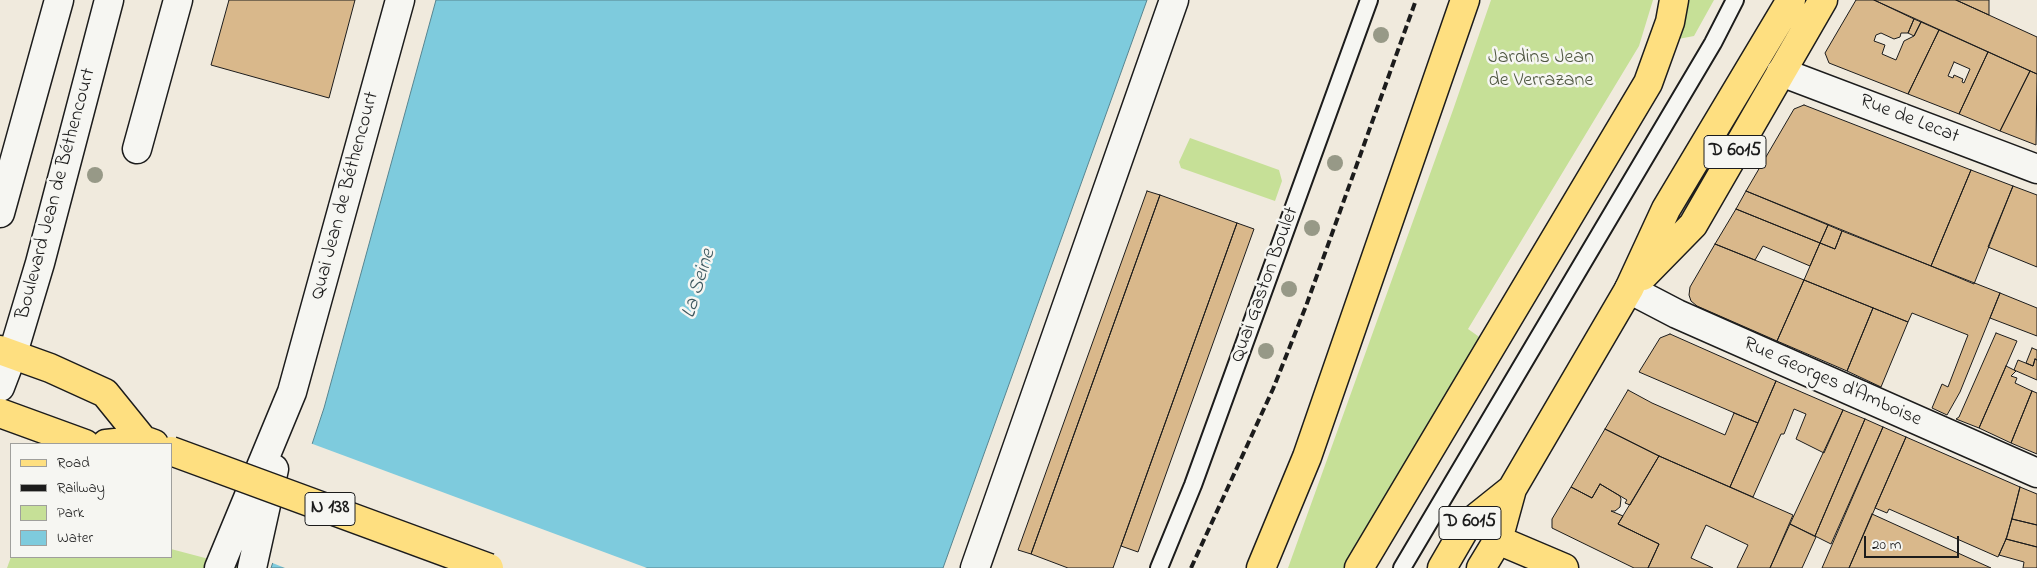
<!DOCTYPE html>
<html>
<head>
<meta charset="utf-8">
<style>
  body { margin:0 }
  #map { position:relative; width:2037px; height:568px; overflow:hidden; background:#f0eadd; font-family:"Indie Flower",sans-serif }
  canvas { display:block }
  .legend { position:absolute; left:10px; top:443px; width:162px; height:115px; box-sizing:border-box; background:#f6f6f2; border:1px solid #9f9f9c; margin:0; padding:6px 9px; list-style:none; font-size:15px; color:#1c1c1c }
  .legend li { display:flex; align-items:center; gap:10px; height:25px }
  .legend b { width:25px; border:1px solid #9f9f9c }
  .scale { position:absolute; left:1864px; top:536px; width:95px; height:22px; box-sizing:border-box; border:2px solid #1c1c1c; border-top:0; padding-left:6px; font-size:15px; line-height:18px; white-space:nowrap; color:#1c1c1c; -webkit-text-stroke:4px #f6f6f2; paint-order:stroke }
</style>
</head>
<body>
<div id="map">
<canvas width="2037" height="568"></canvas>
<ul class="legend">
<li><b style="height:6px;background:#fedf80"></b>Road</li>
<li><b style="height:6px;background:#1c1c1c"></b>Railway</li>
<li><b style="height:14px;background:#c6e097"></b>Park</li>
<li><b style="height:14px;background:#7ecbdd"></b>Water</li>
</ul>
<div class="scale">20 m</div>
</div>
<script>
const ctx = document.querySelector('canvas').getContext('2d');
ctx.lineJoin = 'round';
function fillPath(path, color) {
  ctx.fillStyle = color;
  ctx.fill(path, 'evenodd');
}
function poly(rows) {
  const path = new Path2D();
  for (const r of rows) {
    path.moveTo(r[0], r[1]);
    for (let i = 2; i < r.length; i += 2) path.lineTo(r[i], r[i + 1]);
  }
  return path;
}
function stroke(path, color, width, dash) {
  ctx.strokeStyle = color;
  ctx.lineWidth = width;
  ctx.lineCap = dash ? 'butt' : 'round';
  ctx.setLineDash(dash || []);
  ctx.stroke(path);
}
function write(font, color, halo, rows, align = 'center') {
  ctx.font = font + ' "Indie Flower",sans-serif';
  ctx.lineWidth = 5;
  ctx.setLineDash([]);
  ctx.textBaseline = 'middle';
  ctx.strokeStyle = halo;
  ctx.fillStyle = color;
  for (const [text, x, y, turn = 0] of rows) {
    ctx.save();
    ctx.translate(x, y);
    ctx.rotate((+turn || 0) * Math.PI / 180);
    ctx.textAlign = isNaN(turn) ? turn : align;
    if (halo) ctx.strokeText(text, 0, 0);
    ctx.fillText(text, 0, 0);
    ctx.restore();
  }
}
fillPath(poly([
  [1491,0,1653,0,1639,46,1468,329,1485,341,1368,568,1288,568,1453,110],
  [1688,0,1714,0,1694,36,1678,39],
  [1190,138,1279,170,1282,181,1275,201,1181,168,1179,162],
  [171,549,243,568,7,568,11,557,171,557]
]), '#c6e097');
const water = poly([
  [436,0,1147,0,943,568,271,568,324,408,436,0]
]);
fillPath(water, '#7ecbdd');
stroke(water, '#578590', 1);
fillPath(poly([
  [310,443,647,568,285,568,270,562]
]), '#f0eadd');
const building = poly([
  [229,0,355,0,329,98,211,65,229,0],
  [1856,0,1874,0,1914,19,1908,33,1901,33,1900,37,1894,39,1881,33,1876,35,1874,41,1885,45,1882,54,1896,60,1904,41,1914,36,1921,22,1939,30,1908,94,1829,63,1825,53,1856,0],
  [1874,0,1956,0,2037,37,2037,74,1874,0],
  [1956,0,1989,0,1989,15,1956,0],
  [1914,19,1921,22,1914,36,1908,33,1914,19],
  [1939,30,1988,52,1959,114,1908,94,1939,30],
  [1954,62,1970,69,1964,83,1962,82,1963,79,1954,75,1953,78,1948,76,1954,62],
  [1988,52,2030,71,2000,131,1959,114,1988,52],
  [2030,71,2037,74,2036,145,2000,131,2030,71],
  [1804,105,1971,170,1931,266,1746,191,1794,109,1804,105],
  [1971,170,2013,186,1974,284,1931,266,1971,170],
  [2013,186,2037,195,2037,267,1988,247,2013,186],
  [1147,191,1160,195,1031,554,1018,550,1147,191],
  [1746,191,1828,225,1820,243,1736,209,1746,191],
  [1160,195,1237,223,1113,568,1068,568,1031,554,1160,195],
  [1736,209,1820,243,1810,266,1763,246,1755,260,1715,244,1736,209],
  [1237,223,1254,229,1138,552,1121,546,1237,223],
  [1828,225,1842,231,1835,249,1820,243,1828,225],
  [1842,231,2000,293,1960,392,1947,415,1932,408,1942,384,1948,387,1968,335,1912,313,1908,322,1804,280,1820,243,1835,249,1842,231],
  [1715,244,1804,280,1777,341,1697,306,1691,301,1689,295,1690,287,1715,244],
  [1804,280,1873,308,1847,371,1777,341,1804,280],
  [2000,293,2037,308,2037,336,1990,318,2000,293],
  [1873,308,1908,322,1881,387,1847,371,1873,308],
  [1996,333,2017,341,1979,428,1956,419,1959,417,1996,333],
  [1670,334,1776,381,1758,423,1639,372,1660,338,1670,334],
  [2032,348,2037,350,2037,360,2035,359,2033,366,2026,363,2032,348],
  [2035,359,2037,360,2037,380,2014,370,2018,360,2033,366,2035,359],
  [2006,366,2016,371,2011,376,2017,378,2015,383,2032,391,2011,443,1979,428,2006,366],
  [1776,381,1843,410,1824,453,1796,439,1806,414,1794,409,1784,434,1781,434,1753,497,1730,487,1776,381],
  [1628,390,1652,403,1725,435,1734,413,1758,423,1730,487,1659,456,1605,429,1628,390],
  [2032,391,2037,393,2037,454,2011,443,2032,391],
  [1843,410,1865,419,1815,536,1790,524,1843,410],
  [1865,419,1883,427,1831,544,1815,536,1865,419],
  [1883,427,1906,437,1849,568,1822,568,1883,427],
  [1605,429,1659,456,1630,505,1625,503,1627,500,1600,484,1592,498,1571,487,1605,429],
  [1906,437,2020,487,2007,537,1998,557,1889,509,1887,513,1875,508,1906,437],
  [1659,456,1793,515,1770,568,1737,568,1748,545,1706,525,1691,558,1713,568,1648,568,1659,544,1618,524,1659,456],
  [1600,484,1620,496,1621,499,1620,507,1615,511,1611,511,1623,516,1618,524,1659,544,1648,568,1634,568,1552,528,1552,519,1571,487,1592,498,1600,484],
  [2020,487,2037,494,2037,525,2012,519,2020,487],
  [1872,514,1991,568,1849,568,1872,514],
  [2012,519,2037,525,2037,547,2006,539,2012,519],
  [1790,524,1816,537,1802,568,1770,568,1790,524],
  [2006,539,2037,547,2037,568,2023,568,2024,562,1999,555,2006,539]
]);
fillPath(building, '#d9b88b');
stroke(building, '#1c1c1c', 1);
const lane = poly([
  [1159,568,1193,485,1369,0],
  [1402,568,1713,43,1735,0]
]);
const street = poly([
  [1781,72,2037,169],
  [137,149,178,0],
  [1629,289,1677,314,2037,473],
  [219,568,292,392,400,0],
  [252,568,274,469],
  [975,568,1174,0]
]);
const secondary = poly([
  [0,213,59,0],
  [0,387,13,353,40,263,109,0]
]);
const primary = poly([
  [1643,276,1693,225,1823,0],
  [0,350,50,368,105,393,143,440],
  [0,413,85,444],
  [106,444,143,440,154,444],
  [1498,540,1564,568],
  [1261,568,1307,457,1465,0],
  [1359,568,1648,83,1670,22,1674,0],
  [1442,568,1467,525,1512,489],
  [1481,568,1498,540,1512,489,1629,289,1666,209,1791,0]
]);
stroke(lane, '#1c1c1c', 20);
stroke(street, '#1c1c1c', 31);
stroke(secondary, '#1c1c1c', 31);
stroke(primary, '#1c1c1c', 31);
stroke(lane, '#f6f6f2', 16);
stroke(street, '#f6f6f2', 28);
stroke(secondary, '#f6f6f2', 28);
stroke(primary, '#fedf80', 28);
stroke(poly([
  [1191,568,1273,389,1306,306,1416,0]
]), '#1c1c1c', 4, [8, 4]);
const primaryBridge = poly([
  [171,451,489,568]
]);
stroke(primaryBridge, '#1c1c1c', 31, []);
stroke(primaryBridge, '#fedf80', 28);
ctx.fillStyle = '#979987';
for (const [x, y] of [
  [1381,35],
  [1335,163],
  [95,175],
  [1312,228],
  [1289,289],
  [1266,351]
]) {
  ctx.beginPath();
  ctx.arc(x, y, 8, 0, 2 * Math.PI);
  ctx.fill();
}
for (const [x, y, w] of [
  [1735,152,62],
  [330,509,50],
  [1470,523,62]
]) {
  const box = new Path2D();
  box.roundRect(x - w / 2, y - 16.5, w, 33, 4);
  ctx.fillStyle = '#f6f6f2';
  ctx.fill(box);
  stroke(box, '#1c1c1c', 1);
}
write('bold 19px', '#1c1c1c', null, [
  ["D 6015",1735,152],
  ["N 138",330,509],
  ["D 6015",1470,523]
]);
write('20px', '#4f5741', '#f6f6f2', [
  ["Jardins Jean",1541,59],
  ["de Verrazane",1541,82]
]);
write('20px', '#1c1c1c', '#f6f6f2', [
  ["Rue de Lecat",1909,120,21],
  ["Boulevard Jean de Béthencourt",57,194,-75],
  ["Quai Jean de Béthencourt",346,196,-75],
  ["Quai Gaston Boulet",1266,285,-70],
  ["Rue Georges d'Amboise",1832,383,24]
]);
write('italic 21px', '#3e5960', '#f6f6f2', [
  ["La Seine",700,284,-73]
]);
</script>
</body>
</html>
